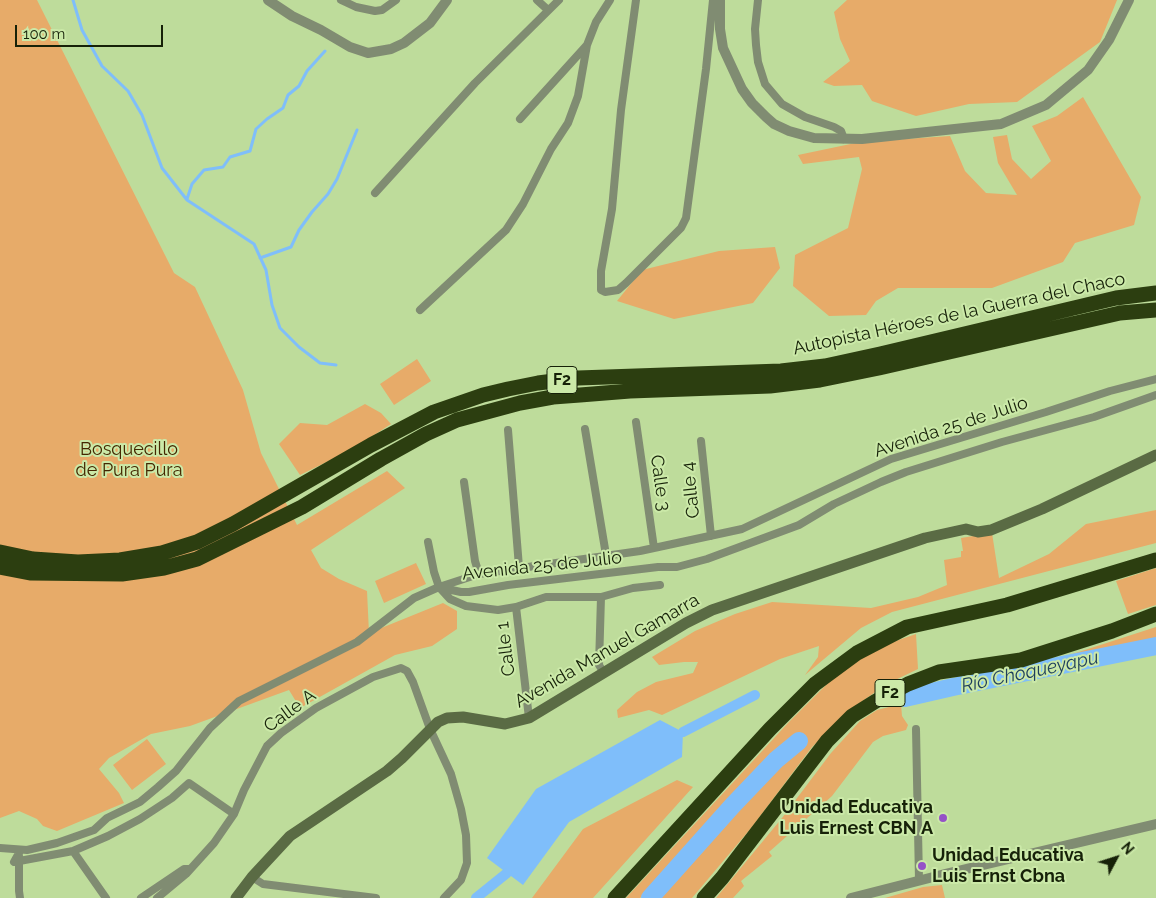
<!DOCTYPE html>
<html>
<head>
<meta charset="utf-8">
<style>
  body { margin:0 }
  #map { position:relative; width:1156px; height:898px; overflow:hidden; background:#bedc9b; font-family:Raleway,sans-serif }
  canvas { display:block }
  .north { position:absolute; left:1091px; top:833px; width:50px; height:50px; -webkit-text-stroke:4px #cbe9a8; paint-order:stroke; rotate:50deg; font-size:14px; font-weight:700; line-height:20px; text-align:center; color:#162108 }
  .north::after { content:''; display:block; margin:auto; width:18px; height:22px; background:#162108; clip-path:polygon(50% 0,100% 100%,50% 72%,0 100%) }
  .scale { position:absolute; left:15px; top:25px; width:148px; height:22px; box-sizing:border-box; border:2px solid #162108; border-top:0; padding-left:6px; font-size:15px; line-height:18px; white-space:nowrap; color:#162108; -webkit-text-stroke:4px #cbe9a8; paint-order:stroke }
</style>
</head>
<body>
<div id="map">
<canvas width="1156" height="898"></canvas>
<div class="north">N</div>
<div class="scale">100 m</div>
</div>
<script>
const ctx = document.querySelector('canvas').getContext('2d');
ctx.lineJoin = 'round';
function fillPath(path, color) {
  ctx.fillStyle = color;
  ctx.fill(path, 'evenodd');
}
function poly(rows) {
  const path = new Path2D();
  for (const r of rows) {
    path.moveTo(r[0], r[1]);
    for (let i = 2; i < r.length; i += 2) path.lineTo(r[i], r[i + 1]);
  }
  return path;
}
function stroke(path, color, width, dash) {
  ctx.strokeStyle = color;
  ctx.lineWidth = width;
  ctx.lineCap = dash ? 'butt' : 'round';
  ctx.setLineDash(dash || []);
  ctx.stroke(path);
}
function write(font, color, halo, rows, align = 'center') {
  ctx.font = font + ' Raleway,sans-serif';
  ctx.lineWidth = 4;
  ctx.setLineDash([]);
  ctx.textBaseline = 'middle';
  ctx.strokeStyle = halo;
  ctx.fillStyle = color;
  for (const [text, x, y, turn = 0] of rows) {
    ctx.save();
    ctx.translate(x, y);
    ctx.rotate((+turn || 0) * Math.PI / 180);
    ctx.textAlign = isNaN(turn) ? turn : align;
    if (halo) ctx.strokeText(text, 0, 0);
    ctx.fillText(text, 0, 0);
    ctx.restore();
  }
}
fillPath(poly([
  [0,0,37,0,174,273,195,287,243,390,261,453,297,525,387,471,405,488,311,550,321,568,339,579,367,591,369,633,443,603,457,611,457,629,432,646,395,655,300,708,289,690,190,726,151,734,109,758,99,769,119,793,124,803,57,831,43,826,37,819,19,811,0,818],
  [847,0,1117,0,1100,42,1017,102,969,104,916,116,872,101,862,85,834,86,823,82,850,61,840,39,834,12],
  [1083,97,1141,197,1134,225,1075,243,1063,262,992,288,898,288,876,301,866,315,829,316,793,286,795,255,848,228,862,169,859,157,803,164,798,155,860,142,950,136,965,171,986,193,1017,195,998,163,993,137,1007,135,1012,159,1031,179,1051,161,1032,126,1057,116],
  [775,247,780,268,753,303,674,319,617,301,642,270,719,251],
  [417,359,431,381,394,405,380,384],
  [365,404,381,413,391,424,353,449,300,475,279,444,300,423,327,425],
  [1156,510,1156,543,892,612,861,628,805,675,818,657,819,646,780,659,662,715,649,710,618,718,617,710,637,692,656,682,693,673,698,662,684,662,659,665,652,657,695,631,735,614,772,602,871,608,918,597,947,585,944,560,961,557,961,551,963,551,961,538,992,533,999,578,1049,554,1086,524],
  [416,563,426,584,384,603,375,581],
  [1156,568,1156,605,1128,614,1116,581],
  [1156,627,1156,648,939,692,1057,659],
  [916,634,918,669,885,685,853,708,812,747,752,827,692,898,656,898,760,786,806,741,798,734,776,752,640,898,626,898,788,723,828,683,859,659,887,644],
  [901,704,902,716,908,725,906,730,883,736,873,742,832,796,769,852,772,856,741,881,744,886,733,898,716,898,782,818,831,753,860,721,877,710],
  [147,739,166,764,132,790,113,765],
  [677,780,693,787,593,898,532,898,583,829],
  [942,885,945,898,885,898,923,887]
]), '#e7ab69');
fillPath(poly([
  [660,720,683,732,682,757,569,822,523,885,487,858,536,789]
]), '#7fbefa');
stroke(poly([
  [73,0,82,30,102,66,128,91,142,115,162,168,187,200,254,244,266,270,272,305,280,328,299,347,320,363,336,365],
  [187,199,192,184,204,170,223,167,230,157,250,151,256,129,267,119,283,108,288,95,299,86,307,71,325,51],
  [260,258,291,247,299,230,312,212,328,194,337,179,357,130]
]), '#7fbefa', 3);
stroke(poly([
  [683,732,755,695],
  [476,898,507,873]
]), '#7fbefa', 10);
stroke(poly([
  [905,698,953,687,1156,646],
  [650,898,733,805,776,760,799,741]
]), '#7fbefa', 18);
stroke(poly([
  [341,0,356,7,375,11,382,10,396,0],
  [537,0,548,10],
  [636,0,621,110,612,209,601,271,601,290,605,292,618,290,626,283,681,228,686,218,706,69,713,0],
  [758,0,755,29,756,45,758,62,765,84,782,104,805,117,834,127,841,131,844,139],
  [520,119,587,45,596,22,610,0],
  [375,193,475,83,559,0],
  [420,310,506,230,523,204,551,149,568,123,578,96,587,45],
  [636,422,654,548],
  [585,429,606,555],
  [508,430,519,567],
  [701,441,711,536],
  [464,482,475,561,479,574],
  [428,542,434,572,439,587,450,599,466,606,498,610,516,607,546,597,601,597,633,588,660,585],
  [442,588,461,592,469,592,508,585,658,567,677,567,707,559,799,525,834,504,881,482,906,472,1002,442,1094,417,1156,395],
  [601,597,599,665,604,673],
  [516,607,529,718],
  [916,729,919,880],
  [0,848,27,850,57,843,94,830,107,818,140,802,158,787,176,771,210,728,239,701,357,642,414,598,439,587,479,574,640,551,742,529,891,459,1046,412,1110,391,1156,379],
  [73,851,106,898],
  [19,853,14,862,73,851,108,836,140,819,172,798,189,783,234,814],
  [19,856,19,891,20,898],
  [252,877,263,884,376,898],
  [141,898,184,869,189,869],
  [157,898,186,874,214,843,234,814,244,790,267,746,281,733,316,708,373,677,401,668,407,671,413,682,430,729,451,774,461,809,466,835,467,863,461,880,444,898]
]), '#808c72', 8);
stroke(poly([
  [268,0,292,16,321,30,350,47,368,53,391,49,404,43,430,23,447,0],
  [720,0,720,29,723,48,742,89,752,103,766,117,774,124,789,131,814,138,862,139,1001,124,1046,105,1088,70,1109,40,1129,0],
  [851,898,945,874,1156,824]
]), '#808c72', 10);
stroke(poly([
  [236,898,252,877,290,836,387,771,402,758,438,722,447,718,463,717,505,724,529,718,686,623,712,610,925,538,966,529,978,532,991,530,1042,509,1156,455]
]), '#5a6b44', 11);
stroke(poly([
  [0,552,33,559,78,562,120,560,162,553,197,542,233,524,371,445,434,412,483,395,508,389,538,383,578,378,781,371,825,366,880,354,1116,298,1156,293],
  [0,567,30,573,122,574,164,568,197,559,302,507,381,459,426,434,457,420,520,403,553,397,580,395,630,391,770,386,820,380,879,368,1120,313,1156,310],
  [615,898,770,729,815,684,857,653,907,627,1007,605,1156,560],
  [704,898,722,878,827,741,852,716,876,701,908,684,939,672,1021,660,1112,631,1156,614]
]), '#2c3e10', 15);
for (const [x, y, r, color] of [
  [943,818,5,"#9552c7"],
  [922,866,5,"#9552c7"]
]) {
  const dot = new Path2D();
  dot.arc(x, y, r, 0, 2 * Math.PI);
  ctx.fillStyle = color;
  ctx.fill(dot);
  stroke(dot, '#cbe9a8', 2);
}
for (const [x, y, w] of [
  [562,380,30],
  [890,693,30]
]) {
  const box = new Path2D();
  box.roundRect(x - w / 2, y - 13.5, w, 27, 4);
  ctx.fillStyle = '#cbe9a8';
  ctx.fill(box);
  stroke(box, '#162108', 1);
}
write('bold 16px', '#162108', null, [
  ["F2",562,380],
  ["F2",890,693]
]);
write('18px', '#162108', '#cbe9a8', [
  ["Autopista Héroes de la Guerra del Chaco",959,314,-12],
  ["Avenida 25 de Julio",951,427,-18],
  ["Calle 3",660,483,82],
  ["Calle 4",691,490,-96],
  ["Avenida 25 de Julio",542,566,-6],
  ["Calle 1",506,649,-97],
  ["Avenida Manuel Gamarra",607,651,-30],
  ["Calle A",290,711,-36]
]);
write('18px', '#442701', '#cbe9a8', [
  ["Bosquecillo",129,450],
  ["de Pura Pura",129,471]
]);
write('bold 18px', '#162108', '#cbe9a8', [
  ["Unidad Educativa",933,808],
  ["Luis Ernest CBN A",933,829],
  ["Unidad Educativa",932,856,"left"],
  ["Luis Ernst Cbna",932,877,"left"]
], 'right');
write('italic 19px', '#1d3e5d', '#cbe9a8', [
  ["Río Choqueyapu",1030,672,-12]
]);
</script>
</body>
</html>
